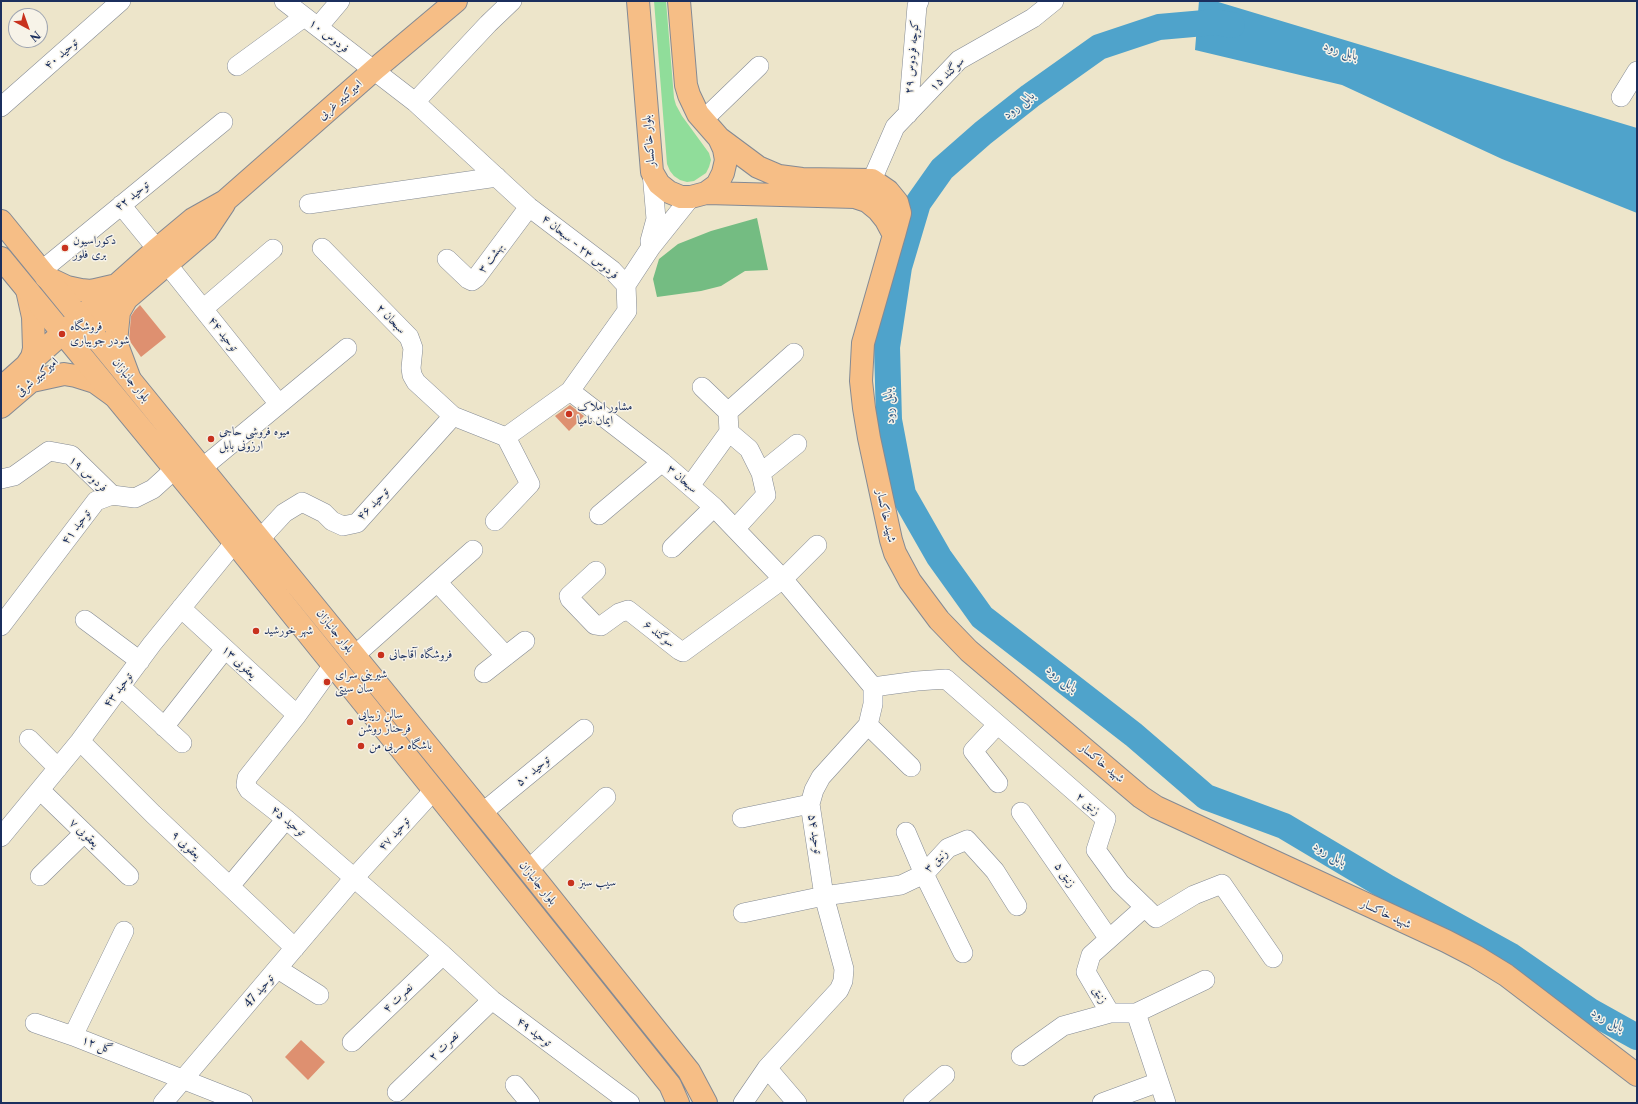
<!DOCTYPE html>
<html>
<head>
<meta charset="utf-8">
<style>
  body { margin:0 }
  #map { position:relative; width:1638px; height:1104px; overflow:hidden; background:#ede5ca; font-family:"Libre Caslon Text",serif }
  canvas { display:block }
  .frame { position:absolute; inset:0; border:2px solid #1b2f5e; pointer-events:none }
  .north { position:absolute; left:8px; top:8px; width:40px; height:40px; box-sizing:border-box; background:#f7f3e8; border:1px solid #9fa5b1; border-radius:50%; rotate:139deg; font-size:11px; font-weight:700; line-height:16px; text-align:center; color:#1b2f5e }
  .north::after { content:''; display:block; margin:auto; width:14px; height:18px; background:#c8321e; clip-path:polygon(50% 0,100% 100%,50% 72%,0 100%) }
</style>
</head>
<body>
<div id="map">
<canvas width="1638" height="1104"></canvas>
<div class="frame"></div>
<div class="north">N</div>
</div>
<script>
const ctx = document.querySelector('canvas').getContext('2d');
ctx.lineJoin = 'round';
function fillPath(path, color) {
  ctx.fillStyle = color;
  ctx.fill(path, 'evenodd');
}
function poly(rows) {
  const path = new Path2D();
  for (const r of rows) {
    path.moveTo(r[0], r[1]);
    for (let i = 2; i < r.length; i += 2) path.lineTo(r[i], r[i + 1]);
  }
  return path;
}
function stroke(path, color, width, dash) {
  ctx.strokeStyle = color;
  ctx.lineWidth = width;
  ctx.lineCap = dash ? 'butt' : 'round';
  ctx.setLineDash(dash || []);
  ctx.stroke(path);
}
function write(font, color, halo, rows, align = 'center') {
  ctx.font = font + ' "Libre Caslon Text",Amiri,serif';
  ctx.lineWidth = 3;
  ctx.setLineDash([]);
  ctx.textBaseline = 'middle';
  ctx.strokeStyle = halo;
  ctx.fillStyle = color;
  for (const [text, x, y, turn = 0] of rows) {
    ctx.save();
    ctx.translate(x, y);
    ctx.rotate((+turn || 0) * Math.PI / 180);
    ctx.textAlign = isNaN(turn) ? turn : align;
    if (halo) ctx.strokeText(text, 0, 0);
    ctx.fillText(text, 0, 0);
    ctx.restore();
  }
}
fillPath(poly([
  [654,1,666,1,674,98,676,105,682,116,709,153,711,160,709,167,706,173,694,181,687,182,680,180,674,176,670,171,667,164]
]), '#90dd9a');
fillPath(poly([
  [757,218,768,270,745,271,721,286,701,291,657,297,653,279,659,259,678,244,711,231]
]), '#74bc82');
fillPath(poly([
  [1199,1,1215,1,1637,128,1637,213,1502,159,1342,85,1195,50]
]), '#4fa3cb');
stroke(poly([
  [1232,25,1216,22,1159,27,1099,47,1030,96,983,133,942,169,918,203,899,267,887,347,889,420,903,494,939,557,982,617,1134,735,1206,797,1284,826,1388,888,1511,956,1590,1011,1637,1037]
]), '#4fa3cb', 26);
fillPath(poly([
  [140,305,166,337,141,357,129,340,131,316,135,310],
  [570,405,584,416,569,431,555,416],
  [301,1040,325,1062,308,1080,285,1057]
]), '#de9070');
const minor = poly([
  [284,1,415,102,529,207,612,270,626,285,627,311,570,391,506,437,453,416,416,382,412,375,411,368,413,348,409,337,322,248],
  [318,27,340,1],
  [237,66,304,17],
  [1621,97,1637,71],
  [415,102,488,24,512,1],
  [1,107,121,1],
  [908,114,917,6,919,1],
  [703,120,759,66],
  [652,172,656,219,650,241,651,247,691,197],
  [872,180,895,127,959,60,1033,18,1054,1],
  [309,204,497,177],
  [121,205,157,249],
  [447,259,468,279,472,281,476,278,529,207],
  [167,264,279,404],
  [41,271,223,122],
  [626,285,651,247],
  [203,309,273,249],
  [702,387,728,412,729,432,749,449,761,473,766,495,735,529],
  [570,391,662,462,714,507,783,579,873,687,873,704,868,725,821,777,814,790,810,804,824,896,844,969,843,981,839,990,767,1068,743,1103],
  [728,412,794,353],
  [202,468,347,348],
  [761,473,797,444],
  [1,479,14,476,49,451,71,455,112,495],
  [690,486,729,432],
  [599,515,662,462],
  [495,521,530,484,506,437],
  [260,539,284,513,302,502,324,513,332,521,343,526,357,523,453,416],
  [672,548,714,507],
  [596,571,569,596,570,599,595,625,601,626,619,613,628,610,679,650,683,652,783,579,817,545],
  [438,583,506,656],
  [181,608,297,715],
  [85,620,140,661],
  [1,626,96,501,112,495,135,498,153,489,175,469],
  [354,656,473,550],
  [333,665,297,715,247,778,246,785,249,790,286,819,443,955,492,1000,630,1103],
  [484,673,525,641],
  [121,687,182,743],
  [873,687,917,681,946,679,1106,819,1096,850,1120,883,1156,918,1194,895,1222,884,1273,958],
  [868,725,911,767],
  [997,725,973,751,998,783],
  [164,727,225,649],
  [29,739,58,768],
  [80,741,153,814,295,948],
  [40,790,129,876],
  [1021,812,1109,939],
  [482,813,584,729],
  [742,818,810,804],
  [906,832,924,874,963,953],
  [1,837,80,741,152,644,235,542],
  [528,870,606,797],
  [40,876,84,833],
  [230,886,286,819],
  [1145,907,1091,955,1086,972,1110,1013,1136,1013,1166,1103],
  [743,913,824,896,901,885,924,874,948,848,967,840,995,871,1017,906],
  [124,931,73,1036,243,1103],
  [278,969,319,995],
  [1136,1013,1205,980],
  [35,1023,73,1036],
  [352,1042,443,955],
  [1021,1056,1063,1026,1110,1013],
  [767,1068,797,1103],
  [515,1085,530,1103],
  [397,1092,492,1000],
  [163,1103,354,878,434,790],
  [913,1103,945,1075],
  [1102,1103,1159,1082]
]);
const major = poly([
  [638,1,652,172,659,184,669,192,681,197,691,197,706,193,717,185,723,173,726,160,724,149,719,138,698,114,689,95,686,85,679,1],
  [707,193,855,197,867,201,878,210,886,220,894,235,900,213,897,202,888,191,872,180,802,179,779,176,758,167,719,138],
  [894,235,863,343,861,381,864,408,869,438,891,540,895,553,910,581,939,620,969,651,1141,797,1156,807,1446,941,1475,956,1506,975,1637,1075],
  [46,277,67,287,81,290,91,291,117,285],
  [127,298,119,312,116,342,129,377],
  [81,338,206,231,224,204],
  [26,366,32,357,34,349,33,317,27,290],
  [32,381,64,374,76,376,95,382,113,395],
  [1,388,157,249,193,219,225,201,374,70,456,1],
  [1,407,29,383]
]);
const highway = poly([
  [1,221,498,832,689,1071,706,1103],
  [1,258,205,506,434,790,670,1085,678,1103]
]);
stroke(minor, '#848a94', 20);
stroke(major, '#848a94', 24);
stroke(highway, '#848a94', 24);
stroke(minor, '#fff', 19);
stroke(major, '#f6be86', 22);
stroke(highway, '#f6be86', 22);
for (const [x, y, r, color] of [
  [65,248,4,"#c8321e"],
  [62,334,4,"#c8321e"],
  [569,414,4,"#c8321e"],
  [211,439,4,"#c8321e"],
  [256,631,4,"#c8321e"],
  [381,655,4,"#c8321e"],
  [327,682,4,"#c8321e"],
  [350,722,4,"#c8321e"],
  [361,746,4,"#c8321e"],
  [571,883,4,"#c8321e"]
]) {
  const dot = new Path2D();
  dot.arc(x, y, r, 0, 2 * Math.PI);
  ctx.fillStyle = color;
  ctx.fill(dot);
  stroke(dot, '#f7f3e8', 1.5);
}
write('12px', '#1b2f5e', '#f7f3e8', [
  ["فردوس ۱۰",329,36,38],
  ["توحید ۴۰",61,54,-41],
  ["کوچه فردوس ۲۹",912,57,-85],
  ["سوگند ۱۵",947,74,-44],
  ["امیرکبیر غربی",340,100,-41],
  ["بلوار خاکسار",649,141,-95],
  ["توحید ۴۲",132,196,-39],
  ["فردوس ۲۳ - سبحان ۴",580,247,39],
  ["بهشت ۳",491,258,-53],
  ["سبحان ۲",391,319,46],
  ["توحید ۴۴",223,334,52],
  ["امیرکبیر شرقی",37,377,-41],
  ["بلوار جانبازان",131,380,51],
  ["فردوس ۱۹",88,474,42],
  ["سبحان ۳",682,479,41],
  ["توحید ۴۶",373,504,-46],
  ["شهید خاکسار",886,516,77],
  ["توحید ۴۱",76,527,-53],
  ["بلوار جانبازان",335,631,51],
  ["سوگند ۶",659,634,38],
  ["یعقوبی ۱۳",239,662,43],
  ["توحید ۴۳",118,690,-53],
  ["شهید خاکسار",1102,763,40],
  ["توحید ۵۰",533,771,-40],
  ["زنبق ۲",1088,804,41],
  ["توحید ۴۵",288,821,40],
  ["یعقوبی ۷",84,833,44],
  ["توحید ۴۷",394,834,-48],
  ["توحید ۵۴",815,834,81],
  ["یعقوبی ۹",186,845,43],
  ["زنبق ۳",936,861,-44],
  ["زنبق ۵",1065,875,55],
  ["بلوار جانبازان",538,883,51],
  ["شهید خاکسار",1386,914,25],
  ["توحید 47",259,991,-50],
  ["زنبق",1100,995,59],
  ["نصرت ۴",398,998,-44],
  ["توحید ۴۹",534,1032,37],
  ["گل ۱۲",97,1045,21],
  ["نصرت ۲",444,1046,-44]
]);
write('12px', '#1b2f5e', '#f7f3e8', [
  ["دکوراسیون",73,241],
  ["بری فلور",73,255],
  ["فروشگاه",70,327],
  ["شودر جویباری",70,341],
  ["مشاور املاک",577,407],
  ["ایمان نامیا",577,421],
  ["میوه فروشی حاجی",219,432],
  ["ارزونی بابل",219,446],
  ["شهر خورشید",264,631],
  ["فروشگاه آقاجانی",389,655],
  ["شیرینی سرای",335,675],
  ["سان سیتی",335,689],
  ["سالن زیبایی",358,715],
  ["فرحناز روشن",358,729],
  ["باشگاه مربی من",369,746],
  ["سیب سبز",579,883]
], 'left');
write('italic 13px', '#2d5884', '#f7f3e8', [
  ["بابل رود",1341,51,19],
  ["بابل رود",1019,105,-39],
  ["بابل رود",889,406,-94],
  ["بابل رود",1062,679,38],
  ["بابل رود",1330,854,31],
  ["بابل رود",1608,1020,30]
]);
</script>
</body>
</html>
